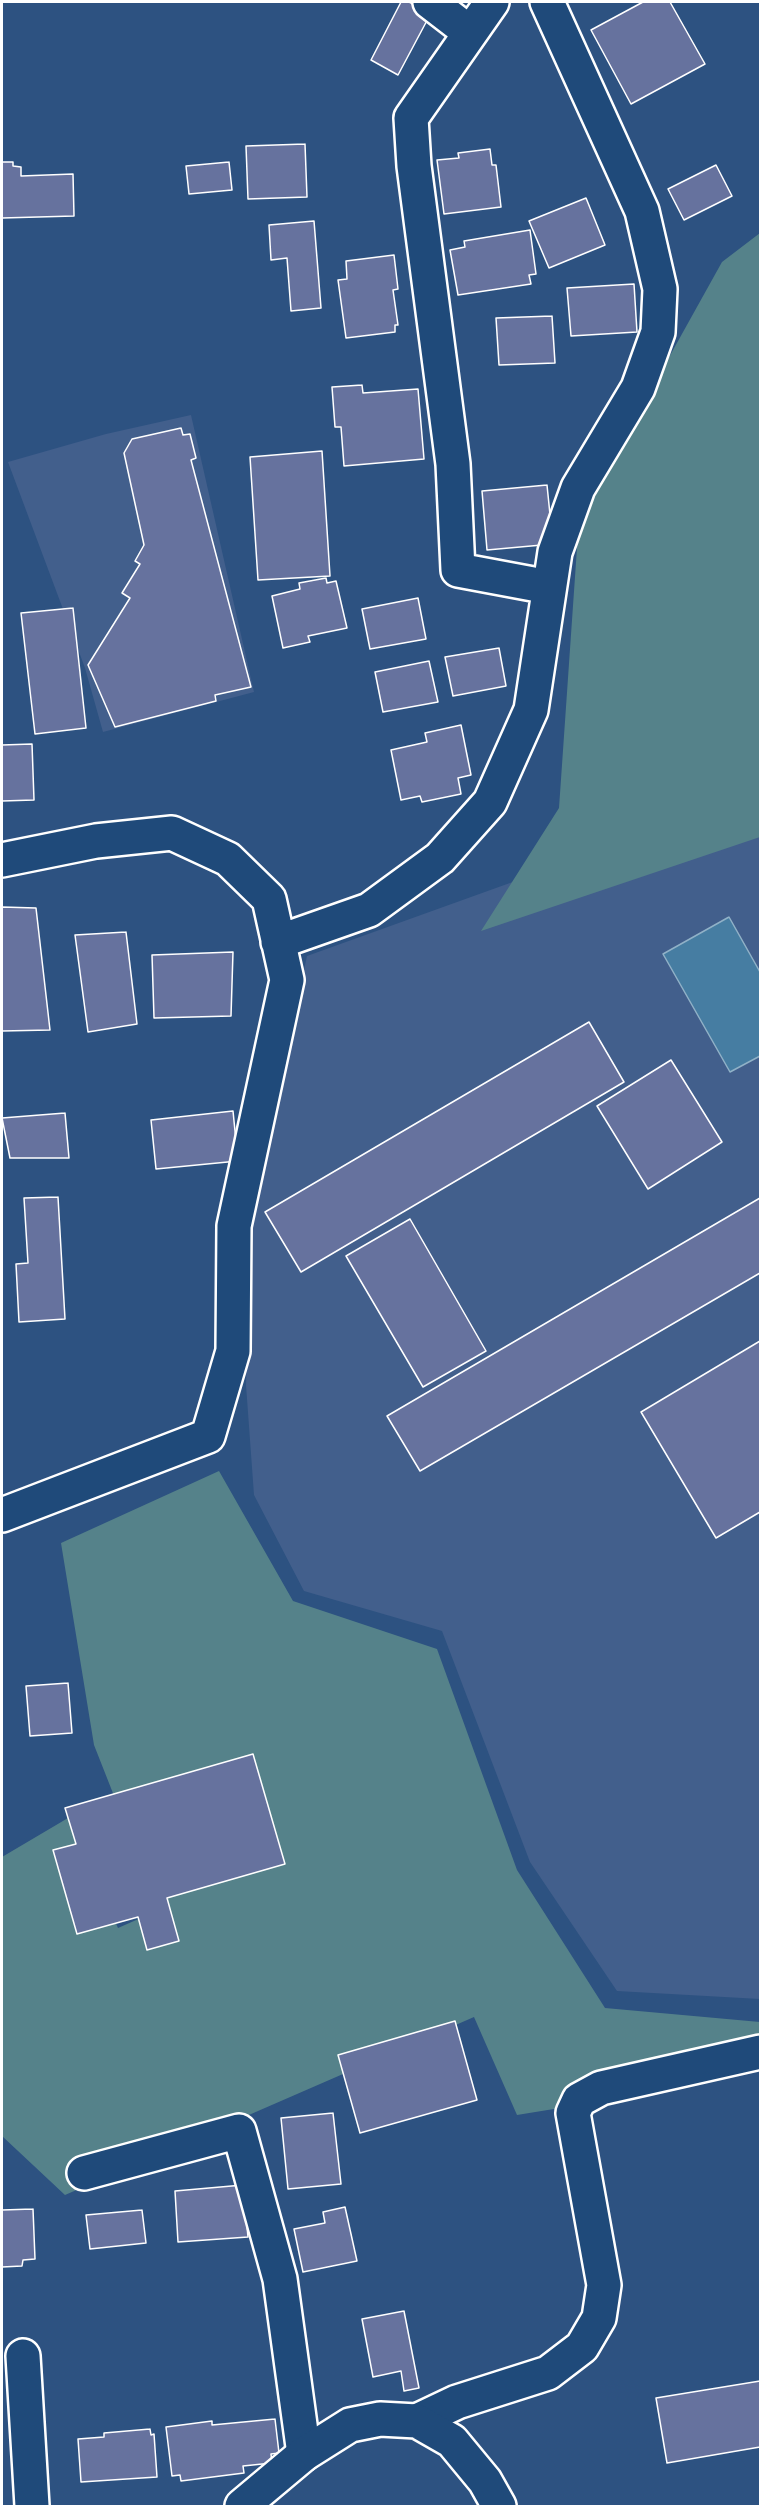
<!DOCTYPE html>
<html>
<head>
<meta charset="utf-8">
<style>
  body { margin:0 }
  #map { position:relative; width:762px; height:2508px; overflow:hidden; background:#2d5281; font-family:"Architects Daughter",sans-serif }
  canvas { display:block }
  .frame { position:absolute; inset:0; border:3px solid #fff; pointer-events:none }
</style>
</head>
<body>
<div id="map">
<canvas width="762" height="2508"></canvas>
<div class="frame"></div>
</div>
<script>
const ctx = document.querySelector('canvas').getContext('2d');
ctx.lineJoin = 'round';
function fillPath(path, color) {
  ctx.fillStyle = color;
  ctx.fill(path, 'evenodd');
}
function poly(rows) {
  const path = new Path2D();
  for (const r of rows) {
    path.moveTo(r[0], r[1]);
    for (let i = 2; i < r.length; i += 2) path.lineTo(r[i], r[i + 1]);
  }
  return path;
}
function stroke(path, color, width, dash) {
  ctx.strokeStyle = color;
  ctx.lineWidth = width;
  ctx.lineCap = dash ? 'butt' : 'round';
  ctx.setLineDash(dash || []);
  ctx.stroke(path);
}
fillPath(poly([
  [191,415,254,692,103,732,85,668,8,462,106,434],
  [760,793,760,1999,617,1991,530,1862,442,1631,304,1591,254,1495,246,1385,251,1219,307,956]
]), '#425f8c');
fillPath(poly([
  [760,233,760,837,481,931,559,808,579,519,722,262],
  [219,1471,293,1601,437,1649,517,1870,605,2008,760,2022,760,2053,603,2101,517,2115,474,2017,65,2195,2,2136,2,1857,68,1818,118,1928,159,1910,94,1745,61,1543]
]), '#55828a');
const water = poly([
  [729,917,760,972,760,1056,730,1072,663,954,729,917]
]);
fillPath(water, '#467da2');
stroke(water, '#90b1c7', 1.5);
const building = poly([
  [401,2,409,2,431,13,398,75,371,60,401,2],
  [643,2,670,2,705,64,631,104,591,30,643,2],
  [305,144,307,197,248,199,246,146,305,144],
  [490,149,492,165,496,165,501,207,444,214,437,160,459,158,458,153,490,149],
  [2,162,13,162,13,166,21,167,21,176,73,174,74,216,2,218,2,162],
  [229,162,232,190,189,194,186,166,229,162],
  [716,165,732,196,684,220,668,189,716,165],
  [586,198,605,245,549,268,529,221,586,198],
  [314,221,321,308,291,311,287,258,271,260,269,225,314,221],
  [530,230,536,274,529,275,531,284,458,295,450,250,465,247,464,241,530,230],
  [394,255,398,289,393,290,398,325,395,325,395,332,346,338,338,280,347,279,346,261,394,255],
  [634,284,637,332,571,336,567,288,634,284],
  [552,316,555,363,499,365,496,318,552,316],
  [362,385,363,393,418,389,424,459,344,466,341,427,335,427,332,387,362,385],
  [181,428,183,435,190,434,196,458,191,460,251,687,215,695,216,701,115,727,88,665,130,598,122,593,140,564,135,561,144,545,124,453,132,439,181,428],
  [322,451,330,576,258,580,250,457,322,451],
  [547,485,553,544,487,550,482,491,547,485],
  [326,578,327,583,336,581,347,628,308,636,310,642,283,648,272,596,300,589,299,583,326,578],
  [418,598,426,639,370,649,362,609,418,598],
  [73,608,86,728,35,734,21,613,73,608],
  [499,648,506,686,453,696,445,657,499,648],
  [429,661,438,702,383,712,375,672,429,661],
  [461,725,471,775,458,778,461,794,422,802,420,796,401,800,391,750,427,742,425,733,461,725],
  [32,744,34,800,2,801,2,745,32,744],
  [2,907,36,908,50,1030,2,1031,2,907],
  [126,932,137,1024,88,1032,75,935,126,932],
  [233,952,231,1016,154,1018,152,955,233,952],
  [589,1022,624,1082,301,1272,265,1212,589,1022],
  [671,1060,722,1142,648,1189,597,1106,671,1060],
  [233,1111,238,1161,156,1169,151,1120,233,1111],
  [65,1113,69,1158,10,1158,2,1118,65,1113],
  [58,1197,65,1319,19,1322,16,1264,28,1263,24,1198,58,1197],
  [760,1198,760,1273,420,1471,387,1416,760,1198],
  [410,1219,486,1351,423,1387,346,1256,410,1219],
  [760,1341,760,1512,716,1538,641,1412,760,1341],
  [68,1683,72,1733,30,1736,26,1686,68,1683],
  [253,1754,285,1864,167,1898,179,1941,147,1950,138,1917,77,1934,53,1850,76,1844,65,1808,253,1754],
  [455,2021,477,2100,360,2133,338,2055,455,2021],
  [333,2113,341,2184,288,2189,281,2118,333,2113],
  [243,2185,248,2237,178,2242,175,2191,243,2185],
  [345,2207,357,2261,303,2272,294,2229,325,2223,323,2212,345,2207],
  [33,2209,35,2259,23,2260,22,2266,2,2267,2,2210,33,2209],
  [142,2210,146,2243,90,2249,86,2215,142,2210],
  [404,2311,419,2388,404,2391,401,2371,373,2377,362,2319,404,2311],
  [760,2381,760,2447,667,2463,656,2398,760,2381],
  [275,2419,279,2453,271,2454,272,2463,243,2466,244,2473,181,2481,180,2475,172,2476,166,2427,212,2421,212,2425,275,2419],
  [150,2429,151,2435,154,2434,157,2477,81,2482,78,2439,104,2437,104,2433,150,2429]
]);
fillPath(building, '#66729e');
stroke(building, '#fff', 1.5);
const minor = poly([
  [430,2,469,32],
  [492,2,411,118,414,166,453,464,458,570,549,587],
  [2,860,96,841,172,833,228,859,269,899,287,980,234,1226,233,1351,208,1436,2,1515],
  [278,942,369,910,440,858,490,802,531,710,555,552,578,488,638,388,658,332,660,289,642,211,547,2],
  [84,2173,239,2131,280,2279,304,2454],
  [23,2356,32,2506],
  [417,2421,457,2402,548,2373,582,2347,599,2318,604,2285,573,2113,579,2100,601,2088,760,2052]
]);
const tertiary = poly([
  [242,2506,304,2454,350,2425,380,2419,417,2421,452,2441,485,2481,499,2506]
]);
stroke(minor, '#fff', 38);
stroke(tertiary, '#fff', 38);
stroke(minor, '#1f4a7a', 33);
stroke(tertiary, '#1f4a7a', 33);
</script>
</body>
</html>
